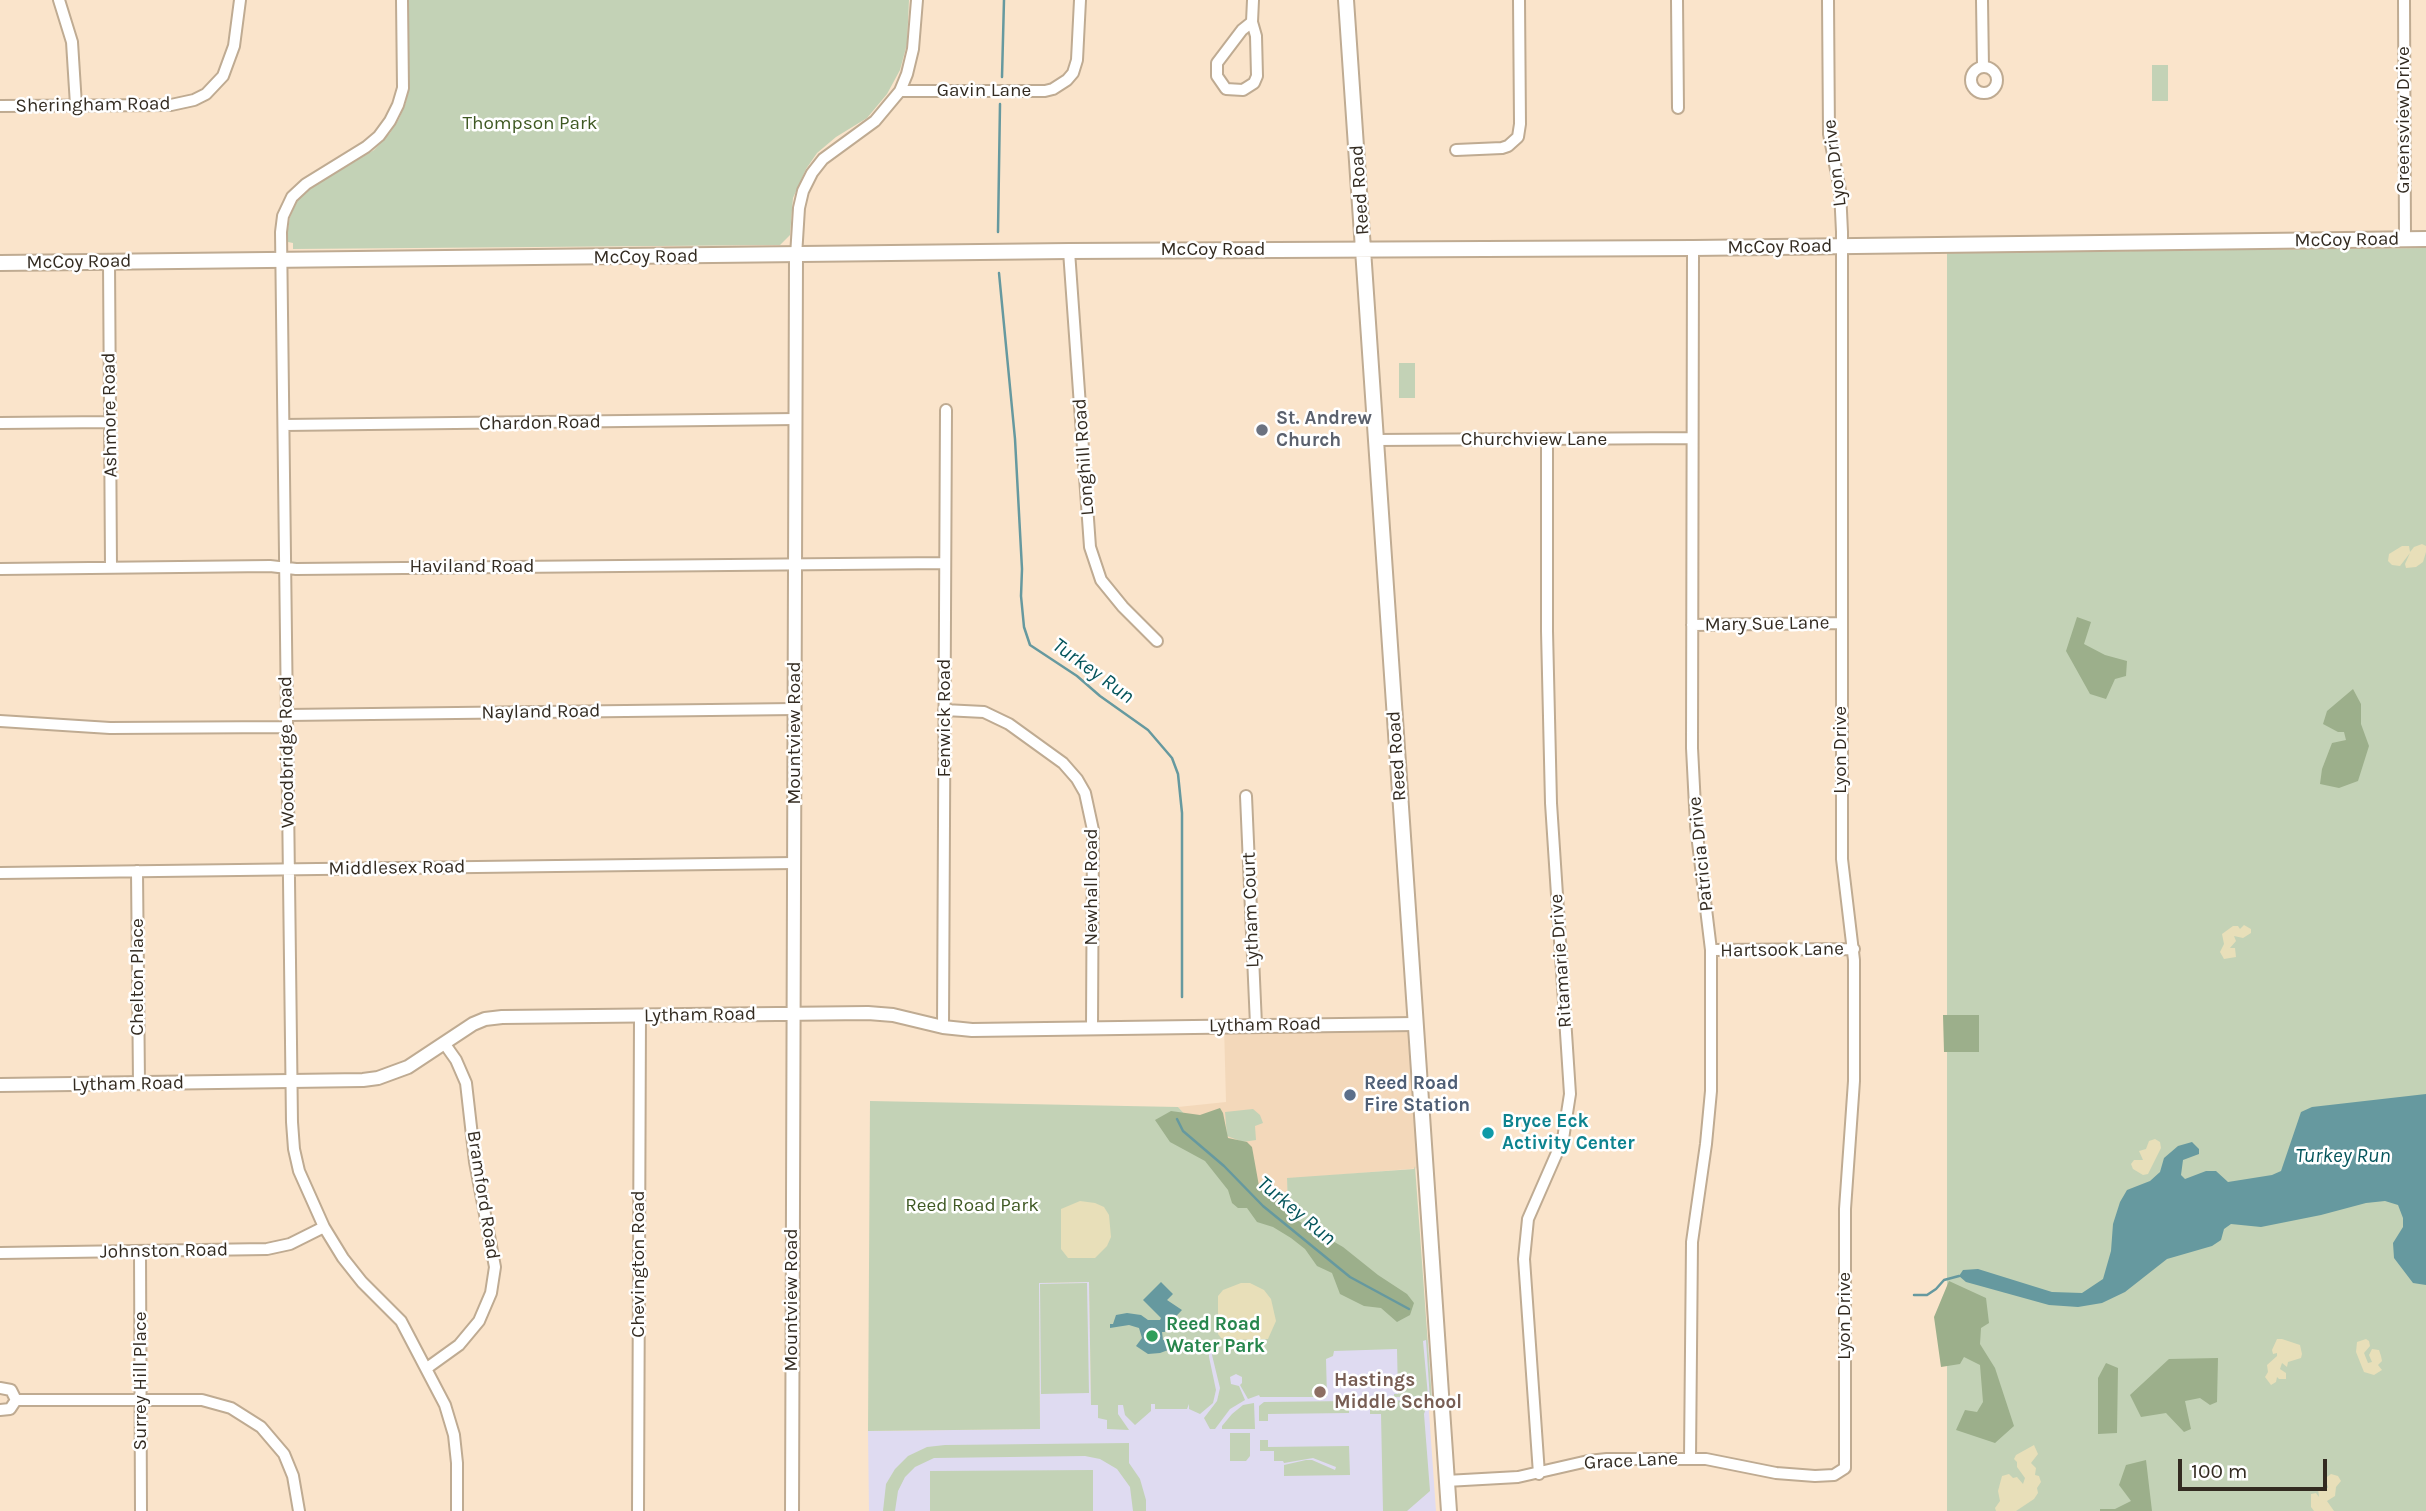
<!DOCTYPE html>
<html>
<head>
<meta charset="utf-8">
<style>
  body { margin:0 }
  #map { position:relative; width:2426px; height:1511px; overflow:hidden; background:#fae4cb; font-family:Karla,sans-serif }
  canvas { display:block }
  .scale { position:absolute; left:2178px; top:1459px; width:149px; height:32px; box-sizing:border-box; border:4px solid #332b21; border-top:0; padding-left:9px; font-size:21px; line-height:24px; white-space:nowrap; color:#332b21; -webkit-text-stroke:5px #fff; paint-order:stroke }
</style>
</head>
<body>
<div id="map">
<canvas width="2426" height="1511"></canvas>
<div class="scale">100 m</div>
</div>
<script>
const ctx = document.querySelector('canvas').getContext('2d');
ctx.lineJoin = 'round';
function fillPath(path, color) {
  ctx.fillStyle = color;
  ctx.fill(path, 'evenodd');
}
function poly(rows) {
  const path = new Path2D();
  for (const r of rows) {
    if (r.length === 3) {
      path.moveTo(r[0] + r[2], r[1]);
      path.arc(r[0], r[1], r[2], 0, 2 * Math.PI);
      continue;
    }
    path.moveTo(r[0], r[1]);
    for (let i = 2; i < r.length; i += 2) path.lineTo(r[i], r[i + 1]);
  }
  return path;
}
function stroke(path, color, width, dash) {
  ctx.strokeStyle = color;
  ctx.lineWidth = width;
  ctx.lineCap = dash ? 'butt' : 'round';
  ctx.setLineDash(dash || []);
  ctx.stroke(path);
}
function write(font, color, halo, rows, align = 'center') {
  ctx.font = font + ' Karla,sans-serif';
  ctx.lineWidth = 5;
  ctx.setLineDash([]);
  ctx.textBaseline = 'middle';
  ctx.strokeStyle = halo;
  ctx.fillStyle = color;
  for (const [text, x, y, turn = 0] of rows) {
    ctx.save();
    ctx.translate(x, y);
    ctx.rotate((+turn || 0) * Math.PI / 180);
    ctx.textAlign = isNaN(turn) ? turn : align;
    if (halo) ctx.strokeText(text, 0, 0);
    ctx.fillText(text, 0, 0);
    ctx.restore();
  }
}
fillPath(poly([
  [1416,1021,1428,1087,1433,1167,1287,1179,1288,1217,1251,1186,1178,1107,1226,1102,1224,1025]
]), '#f3d8ba');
fillPath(poly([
  [1089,1282,1091,1404,1207,1341,1428,1340,1432,1401,1429,1412,1436,1511,869,1511,868,1431,1040,1429,1039,1283]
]), '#dfdbf1');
fillPath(poly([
  [409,0,909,0,907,44,900,70,887,94,867,118,836,137,817,153,806,169,793,198,790,235,780,245,293,249,293,243,288,242,288,229,290,217,298,199,314,186,374,150,390,133,399,119,406,102,409,85],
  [2152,65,2168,65,2168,101,2152,101],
  [2426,248,2426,1511,1947,1511,1947,253],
  [1399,363,1415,363,1415,398,1399,398],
  [870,1101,1178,1107,1251,1186,1288,1215,1287,1178,1414,1169,1415,1166,1432,1400,1430,1400,1426,1340,1423,1341,1428,1396,1394,1397,1394,1394,1398,1394,1397,1349,1334,1351,1333,1356,1326,1359,1327,1397,1260,1397,1259,1395,1248,1399,1240,1385,1242,1383,1242,1377,1236,1374,1230,1377,1231,1384,1239,1386,1245,1400,1230,1409,1215,1429,1210,1429,1204,1418,1217,1401,1220,1388,1212,1355,1212,1342,1209,1341,1209,1357,1216,1390,1213,1403,1200,1414,1189,1409,1189,1404,1187,1409,1155,1409,1155,1404,1151,1404,1151,1411,1135,1425,1125,1415,1123,1405,1118,1405,1118,1414,1129,1430,1107,1429,1107,1420,1098,1418,1098,1405,1091,1405,1089,1282,1039,1283,1040,1429,868,1431],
  [1253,1109,1260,1115,1263,1123,1255,1126,1256,1140,1243,1142,1227,1136,1225,1112],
  [1087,1283,1089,1393,1041,1394,1040,1284],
  [1426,1400,1428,1402,1424,1414,1430,1491,1407,1511,1383,1511,1381,1414,1370,1414,1370,1401],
  [1349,1401,1349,1413,1268,1414,1268,1421,1259,1421,1259,1406,1264,1402],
  [1254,1403,1255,1429,1222,1429,1222,1426,1232,1414,1243,1405],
  [1230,1433,1250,1433,1250,1456,1246,1461,1230,1461],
  [1260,1440,1268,1440,1268,1447,1349,1446,1350,1475,1284,1476,1284,1465,1306,1460,1312,1460,1335,1470,1336,1467,1313,1458,1284,1463,1283,1461,1274,1461,1274,1451,1260,1451],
  [1129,1443,1129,1463,1140,1479,1146,1500,1146,1511,1133,1511,1130,1487,1117,1469,1100,1459,1085,1456,934,1458,915,1467,905,1477,898,1491,895,1511,883,1511,886,1484,895,1469,908,1456,927,1447,945,1445],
  [1093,1470,1093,1511,930,1511,930,1471]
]), '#c3d2b6');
fillPath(poly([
  [2077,617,2091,622,2084,644,2105,655,2127,661,2126,676,2115,679,2106,699,2090,694,2066,651],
  [2353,689,2361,704,2361,724,2369,746,2358,781,2339,788,2320,784,2322,769,2332,743,2346,740,2344,732,2338,732,2323,724,2327,711],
  [1943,1015,1979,1015,1979,1052,1944,1052],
  [1220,1108,1223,1113,1228,1138,1247,1142,1252,1147,1259,1186,1265,1194,1284,1201,1295,1219,1343,1247,1378,1275,1407,1294,1414,1303,1410,1315,1397,1322,1381,1308,1364,1306,1340,1294,1332,1273,1317,1266,1305,1249,1291,1238,1273,1227,1257,1222,1247,1208,1238,1208,1232,1203,1228,1190,1205,1161,1170,1142,1155,1120,1171,1111,1200,1115],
  [1949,1281,1986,1298,1989,1323,1981,1328,1980,1344,1995,1368,2014,1426,1995,1443,1956,1430,1965,1410,1977,1412,1983,1402,1980,1365,1964,1357,1960,1364,1941,1367,1934,1317],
  [2218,1358,2217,1402,2210,1405,2200,1398,2185,1401,2191,1429,2184,1432,2166,1413,2141,1417,2130,1395,2169,1359],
  [2106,1363,2118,1368,2117,1433,2098,1434,2098,1378],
  [2146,1460,2152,1511,2100,1511,2100,1509,2115,1509,2131,1501,2119,1485,2126,1465]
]), '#9caf8b');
fillPath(poly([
  [2422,544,2426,546,2426,552,2423,562,2416,567,2406,568,2405,564,2410,553,2400,566,2392,565,2388,561,2389,554,2402,546,2409,546,2410,552,2414,547],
  [2244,925,2251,929,2251,933,2243,938,2234,936,2236,941,2230,948,2235,948,2236,957,2224,959,2220,952,2224,944,2222,934,2233,926,2238,926,2240,929],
  [2155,1139,2160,1142,2161,1148,2148,1174,2143,1175,2133,1169,2131,1164,2134,1160,2143,1160,2139,1151,2146,1149,2149,1141],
  [1080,1201,1095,1203,1104,1207,1109,1215,1111,1237,1107,1246,1095,1258,1068,1258,1061,1249,1061,1209],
  [1241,1283,1250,1283,1264,1290,1271,1299,1276,1321,1268,1339,1228,1340,1221,1338,1218,1334,1218,1296,1223,1290],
  [2277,1339,2282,1339,2300,1345,2302,1354,2301,1358,2288,1362,2287,1367,2282,1363,2280,1369,2286,1373,2286,1379,2279,1379,2277,1377,2276,1382,2271,1385,2265,1377,2268,1372,2267,1365,2277,1356,2277,1353,2273,1354,2272,1350],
  [2366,1339,2369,1341,2370,1346,2364,1353,2368,1363,2372,1362,2369,1355,2372,1349,2379,1350,2381,1356,2382,1361,2378,1365,2382,1370,2374,1375,2364,1372,2356,1352,2357,1342],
  [2034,1445,2038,1454,2031,1463,2036,1468,2035,1475,2039,1476,2041,1482,2037,1488,2038,1493,2034,1499,2016,1511,1996,1511,1995,1508,2000,1501,1998,1491,2002,1476,2009,1474,2013,1478,2017,1477,2023,1484,2025,1478,2017,1467,2017,1462,2014,1459,2016,1455],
  [2331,1474,2338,1476,2341,1481,2336,1487,2335,1496,2327,1501,2334,1511,2314,1511,2311,1507,2311,1494,2316,1493,2319,1497,2318,1488,2328,1488,2328,1486,2323,1480]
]), '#e8dfb9');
fillPath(poly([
  [2426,1094,2426,1285,2413,1283,2394,1258,2393,1243,2403,1227,2403,1218,2398,1205,2385,1201,2366,1203,2321,1215,2261,1227,2231,1224,2224,1229,2221,1240,2212,1246,2167,1259,2125,1292,2102,1303,2078,1307,2049,1305,1966,1282,1959,1276,1963,1270,1978,1269,2052,1292,2082,1293,2103,1279,2111,1251,2113,1224,2120,1202,2127,1190,2150,1181,2160,1172,2164,1158,2178,1146,2192,1142,2199,1149,2199,1154,2183,1160,2181,1175,2185,1179,2206,1171,2216,1171,2228,1182,2272,1175,2281,1171,2301,1112,2312,1107],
  [1161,1282,1173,1294,1167,1300,1182,1310,1166,1327,1165,1332,1162,1332,1163,1340,1171,1341,1171,1349,1160,1353,1148,1354,1136,1346,1142,1338,1139,1328,1129,1325,1110,1328,1110,1324,1113,1324,1116,1315,1127,1313,1141,1315,1148,1320,1160,1320,1161,1318,1143,1300]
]), '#66999f');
stroke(poly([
  [1002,77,1004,0],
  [998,232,1000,104],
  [999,273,1015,439,1022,569,1021,596,1024,627,1030,645,1077,676,1100,696,1148,730,1172,758,1178,774,1182,813,1182,997],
  [1177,1119,1183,1131,1224,1166,1263,1206,1350,1277,1409,1309],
  [1914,1295,1927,1295,1936,1289,1944,1280,1959,1276]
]), '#66999f', 2.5);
const minor = poly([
  [59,0,72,42,76,105],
  [402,0,403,88,398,105,390,121,379,136,366,147,306,184,292,197,283,216,281,232,292,1122,294,1149,299,1171,324,1227,343,1258,362,1282,401,1321,445,1405,454,1435,457,1463,457,1511],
  [1677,0,1678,108],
  [1982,0,1983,67],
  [2404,0,2405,240],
  [1252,22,1242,30,1217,63,1217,76,1226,89,1243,90,1254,83,1257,76,1256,36,1252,22,1253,0],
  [1984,80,13],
  [900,91,1045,91,1053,89,1067,80,1073,73,1077,60,1080,0],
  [0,106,171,105,194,100,206,94,223,76,234,46,240,0],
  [1456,150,1502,148,1508,146,1518,137,1520,124,1519,0],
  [1069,251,1090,547,1101,580,1123,607,1157,641],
  [796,256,799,208,803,191,812,173,823,159,875,121,900,91,907,74,913,49,917,0],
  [109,262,111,568],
  [0,423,110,422],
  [284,425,796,419],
  [1375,440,1692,438],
  [0,569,270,566,296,569,945,563],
  [1692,625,1842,623],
  [944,710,984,712,1009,724,1063,763,1077,779,1085,793,1093,830,1092,1027],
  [287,715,795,709],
  [0,721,110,728,287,727],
  [1246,796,1256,1025],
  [137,871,139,1084],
  [0,873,795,863],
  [1711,950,1854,949],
  [943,1027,946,410],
  [140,1252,141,1511],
  [0,1253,267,1249,290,1244,324,1227],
  [427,1368,459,1345,479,1321,491,1293,495,1267,475,1162,466,1083,456,1060,444,1043],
  [0,1388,11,1390,16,1400,10,1409,0,1410],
  [16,1400,202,1400,231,1408,261,1427,284,1454,293,1476,299,1511],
  [1690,1458,1692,1242,1706,1144,1711,1091,1711,950,1696,826,1692,748,1693,248],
  [1539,1474,1524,1259,1528,1219,1563,1139,1570,1094,1551,803,1547,631,1547,440],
  [1446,1481,1518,1477,1588,1461,1607,1459,1706,1459,1776,1473,1815,1476,1834,1475,1845,1468,1845,1209,1854,1081,1854,960,1842,859,1842,232,1840,190,1829,134,1828,0],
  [638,1511,640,1016]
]);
const tertiary = poly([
  [0,1085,363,1080,378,1078,408,1067,473,1024,485,1019,502,1017,868,1013,893,1015,943,1027,972,1030,1415,1024],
  [792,1511,796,256]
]);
const secondary = poly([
  [1346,0,1449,1511],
  [0,263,1069,251,1693,248,2426,239]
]);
stroke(minor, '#bfab92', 14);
stroke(tertiary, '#bfab92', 16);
stroke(secondary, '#bfab92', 18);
stroke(minor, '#fff', 10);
stroke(tertiary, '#fff', 12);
stroke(secondary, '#fff', 14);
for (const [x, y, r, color] of [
  [1262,430,7,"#6b7280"],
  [1350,1095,7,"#5c6f8a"],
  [1488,1133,7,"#0f9aa8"],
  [1152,1336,7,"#2e9e5b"],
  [1320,1392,7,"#8d6e63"]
]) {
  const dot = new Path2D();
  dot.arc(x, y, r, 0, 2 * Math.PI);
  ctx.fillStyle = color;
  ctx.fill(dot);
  stroke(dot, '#fff', 2.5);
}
write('19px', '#332b21', '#fff', [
  ["Gavin Lane",984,91],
  ["Sheringham Road",93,105,-1],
  ["Greensview Drive",2404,120,-90],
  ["Lyon Drive",1835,163,-97],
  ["Reed Road",1360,190,-94],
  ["McCoy Road",2347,240,-1],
  ["McCoy Road",1780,247,-1],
  ["McCoy Road",1213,250],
  ["McCoy Road",646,257,-1],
  ["McCoy Road",79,262,-1],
  ["Ashmore Road",110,415,-91],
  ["Chardon Road",540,423,-1],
  ["Churchview Lane",1534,440],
  ["Longhill Road",1084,457,-94],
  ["Haviland Road",472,567],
  ["Mary Sue Lane",1767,624,-1],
  ["Nayland Road",541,712,-1],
  ["Fenwick Road",945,718,-90],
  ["Mountview Road",795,733,-90],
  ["Lyon Drive",1841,750,-90],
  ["Woodbridge Road",287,752,-91],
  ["Reed Road",1397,756,-94],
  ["Patricia Drive",1701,854,-96],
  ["Middlesex Road",397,868,-1],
  ["Newhall Road",1092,887,-90],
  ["Lytham Court",1251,910,-92],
  ["Hartsook Lane",1782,950,-1],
  ["Ritamarie Drive",1561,961,-94],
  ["Chelton Place",138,977,-90],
  ["Lytham Road",700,1015,-1],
  ["Lytham Road",1265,1025,-1],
  ["Lytham Road",128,1084,-1],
  ["Bramford Road",483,1195,81],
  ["Johnston Road",164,1251,-1],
  ["Chevington Road",639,1264,-90],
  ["Mountview Road",792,1300,-90],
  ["Lyon Drive",1845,1316,-90],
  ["Surrey Hill Place",141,1381,-90],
  ["Grace Lane",1631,1461,-3]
]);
write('19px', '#3f5923', '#fff', [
  ["Thompson Park",530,124],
  ["Reed Road Park",972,1206]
]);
write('bold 19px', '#5b616d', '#fff', [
  ["St. Andrew",1276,419],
  ["Church",1276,441]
], 'left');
write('bold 19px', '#4e5e75', '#fff', [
  ["Reed Road",1364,1084],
  ["Fire Station",1364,1106]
], 'left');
write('bold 19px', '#0d838f', '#fff', [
  ["Bryce Eck",1502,1122],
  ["Activity Center",1502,1144]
], 'left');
write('bold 19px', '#27864d', '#fff', [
  ["Reed Road",1166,1325],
  ["Water Park",1166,1347]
], 'left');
write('bold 19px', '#785e54', '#fff', [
  ["Hastings",1334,1381],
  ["Middle School",1334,1403]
], 'left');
write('italic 21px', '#05555c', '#fff', [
  ["Turkey Run",1093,671,36],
  ["Turkey Run",2343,1156],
  ["Turkey Run",1296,1211,40]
]);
</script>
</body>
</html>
